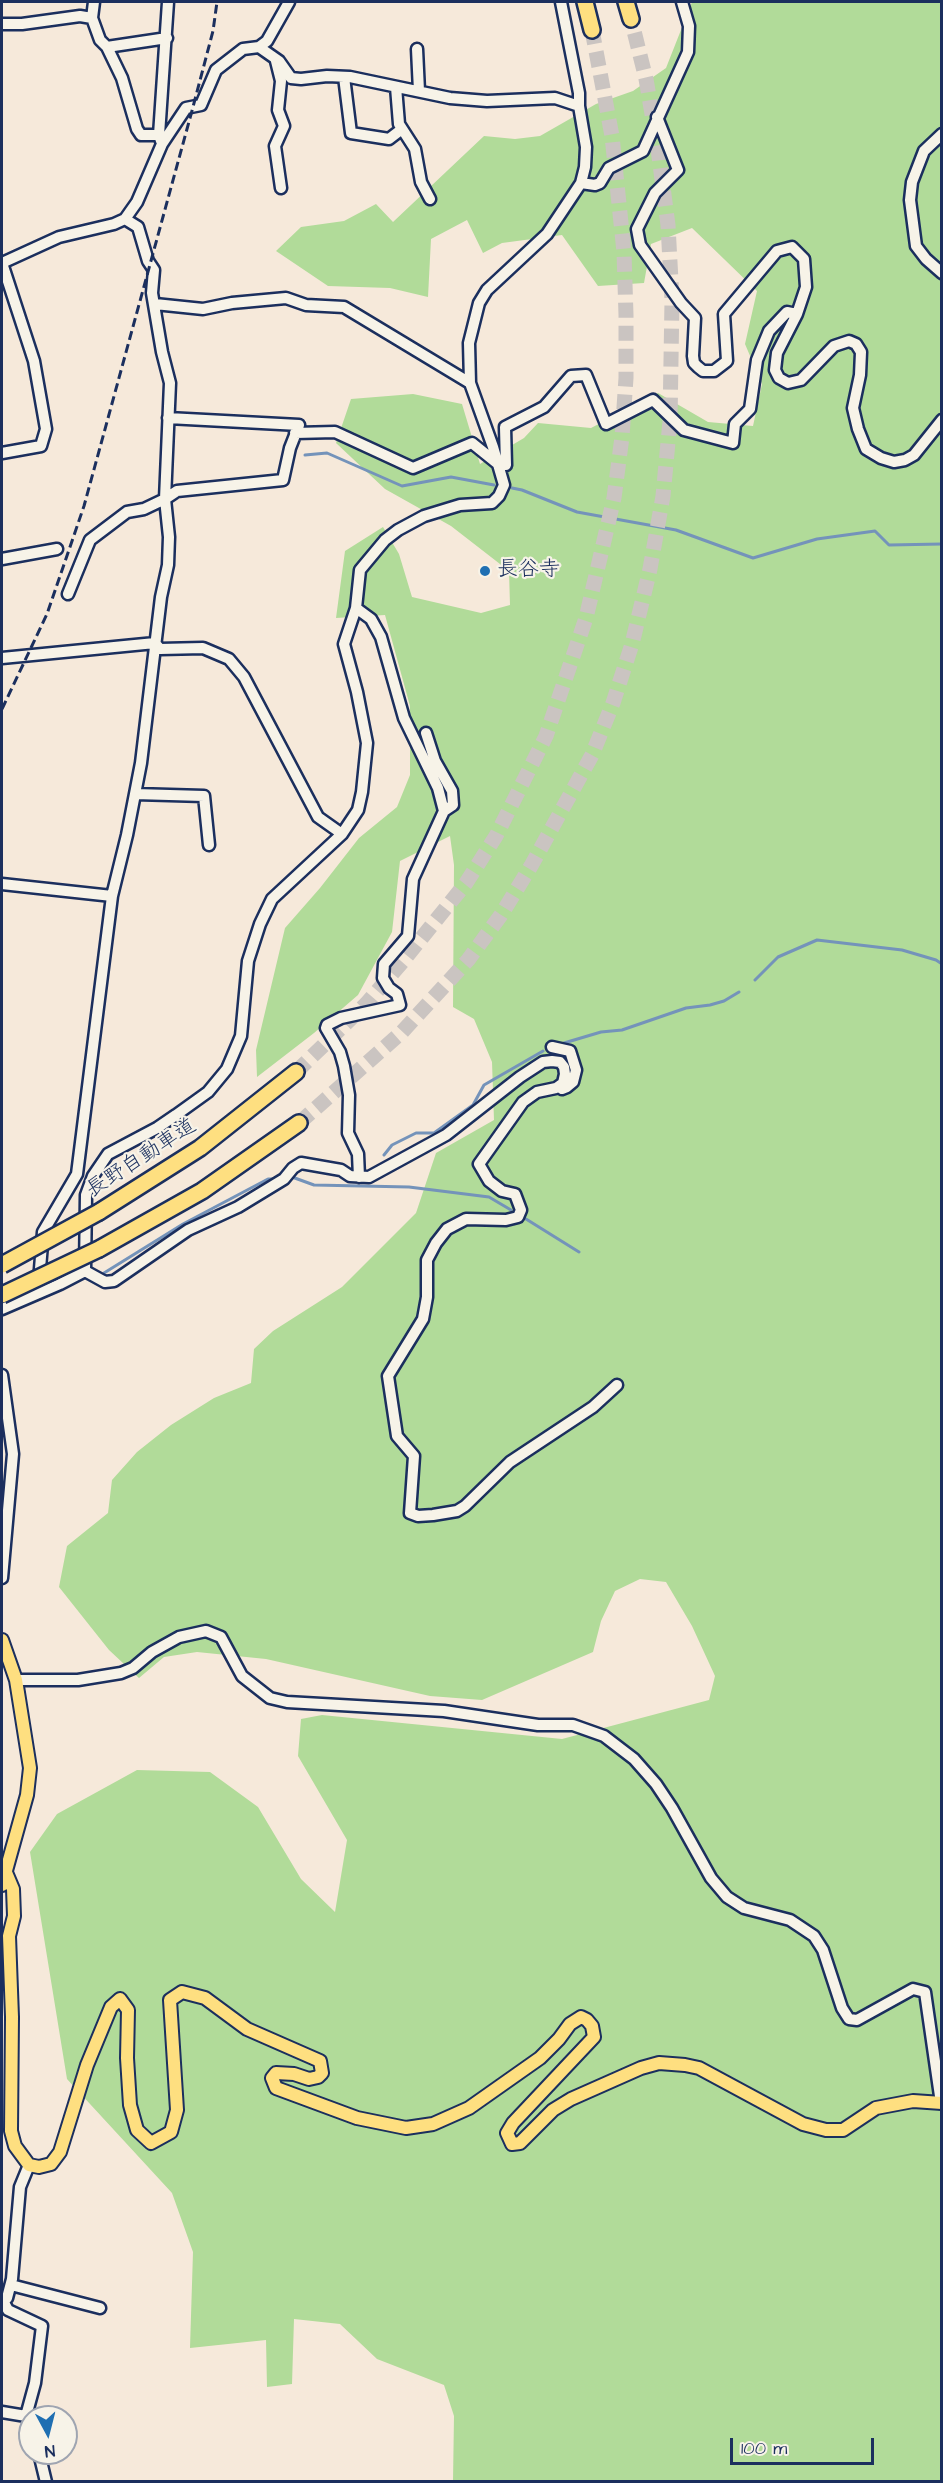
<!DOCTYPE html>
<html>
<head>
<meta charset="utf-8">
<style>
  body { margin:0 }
  #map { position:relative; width:943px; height:2483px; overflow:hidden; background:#f6e9da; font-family:"Architects Daughter",sans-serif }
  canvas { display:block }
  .frame { position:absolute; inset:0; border:3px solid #1b2f5e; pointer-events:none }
  .north { position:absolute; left:18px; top:2405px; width:60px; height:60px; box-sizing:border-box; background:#f7f3e8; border:2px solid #9fa5b1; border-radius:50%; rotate:173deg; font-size:16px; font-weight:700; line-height:24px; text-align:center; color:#1b2f5e }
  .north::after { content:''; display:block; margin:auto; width:21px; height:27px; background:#1f6fb2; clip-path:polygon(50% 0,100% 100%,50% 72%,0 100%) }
  .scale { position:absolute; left:730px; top:2438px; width:144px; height:27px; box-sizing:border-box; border:3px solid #1b2f5e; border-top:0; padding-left:8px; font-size:18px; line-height:21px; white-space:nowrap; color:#1b2f5e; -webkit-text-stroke:4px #f7f3e8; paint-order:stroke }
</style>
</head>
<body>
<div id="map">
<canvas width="943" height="2483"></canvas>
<div class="frame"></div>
<div class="north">N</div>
<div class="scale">100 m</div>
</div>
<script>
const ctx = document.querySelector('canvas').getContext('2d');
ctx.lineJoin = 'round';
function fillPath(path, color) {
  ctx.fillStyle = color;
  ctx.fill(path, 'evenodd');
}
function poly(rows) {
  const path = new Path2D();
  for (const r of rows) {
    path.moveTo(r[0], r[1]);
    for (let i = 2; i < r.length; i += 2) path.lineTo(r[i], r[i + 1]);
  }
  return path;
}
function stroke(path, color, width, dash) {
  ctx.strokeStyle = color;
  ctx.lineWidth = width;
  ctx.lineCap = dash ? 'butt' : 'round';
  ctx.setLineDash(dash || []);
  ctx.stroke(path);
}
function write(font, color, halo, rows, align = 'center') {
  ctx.font = font + ' "Architects Daughter","Klee One",sans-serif';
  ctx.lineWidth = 4.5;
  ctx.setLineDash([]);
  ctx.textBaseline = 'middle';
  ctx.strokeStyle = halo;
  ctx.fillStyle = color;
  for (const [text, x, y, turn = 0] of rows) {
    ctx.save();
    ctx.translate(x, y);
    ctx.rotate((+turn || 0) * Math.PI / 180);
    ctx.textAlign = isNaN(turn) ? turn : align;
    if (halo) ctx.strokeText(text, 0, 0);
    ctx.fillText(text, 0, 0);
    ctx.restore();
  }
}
fillPath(poly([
  [692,2,941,2,941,2481,453,2481,454,2416,444,2385,377,2359,340,2324,294,2319,292,2384,267,2387,266,2340,190,2348,193,2252,172,2193,67,2079,30,1852,57,1814,137,1770,210,1772,258,1807,301,1879,335,1912,347,1840,298,1756,301,1719,322,1715,562,1739,709,1700,715,1676,692,1626,666,1582,640,1579,615,1591,601,1621,593,1652,482,1700,430,1696,266,1659,197,1652,164,1657,139,1678,109,1650,59,1587,67,1546,108,1513,112,1480,137,1452,171,1425,214,1398,251,1383,254,1349,273,1331,342,1287,416,1213,436,1153,494,1120,492,1062,474,1019,453,1007,454,865,450,836,400,861,392,932,358,995,314,1033,257,1077,256,1050,285,928,320,888,359,838,397,807,410,775,410,706,385,615,336,618,345,551,383,527,399,554,412,597,481,613,510,605,509,571,451,526,385,489,336,443,351,399,413,394,462,404,480,464,524,438,538,423,591,428,658,393,708,422,753,426,762,384,745,344,757,291,692,228,651,244,644,283,598,286,562,235,502,243,483,253,467,220,431,239,428,297,390,288,328,286,276,251,301,227,344,221,376,204,393,222,484,136,515,139,540,136,596,104,633,91,666,68]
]), '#b1db99');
stroke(poly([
  [305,455,327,453,402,486,451,477,494,485],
  [512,488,522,490,577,512,676,530,753,558,817,539,875,531,889,545,942,544],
  [755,980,778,957,817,940,902,950,936,960,942,964],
  [564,1043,601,1032,622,1030,686,1008,710,1005,724,1001,739,992],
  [384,1155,392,1145,416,1133,434,1133,473,1105,484,1085,543,1051],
  [292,1177,314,1185,409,1187,489,1197,511,1210],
  [526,1219,579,1252],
  [104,1273,183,1224,268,1179,274,1179]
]), '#7493ba', 3);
stroke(poly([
  [296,1072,367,1003,403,961,466,883,496,836,546,736,586,618,614,498,622,437,626,378,626,315,624,252,612,136,592,30],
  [299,1123,402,1032,468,960,501,915,531,866,592,755,613,703,632,644,650,569,663,496,670,421,672,300,668,225,658,149,646,79,631,19]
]), '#cac4c1', 15, [15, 8]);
const minor = poly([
  [94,2,92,18,100,40,107,47,122,78,137,129,141,135,159,135],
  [2,24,22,24,80,16,92,18],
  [107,47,167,38],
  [259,47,279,61,291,78,301,79,327,76,350,77,450,98,487,101,555,98,579,106],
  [417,49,419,91],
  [276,61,281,81,278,110,284,126,275,146,281,188],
  [344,77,351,133,389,139,402,129],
  [396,87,399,124,415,149,421,182,430,199],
  [657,117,678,170,655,193,637,229,640,245,681,303,695,318,693,356,694,363,698,367,703,371,714,371,727,361,724,314,777,251,792,247,804,259,806,287,797,314,777,353,775,370,779,378,788,383,801,380,834,346,849,341,856,344,861,352,860,375,853,408,858,429,866,449,881,458,894,462,905,460,914,455,942,420],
  [942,134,924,151,912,182,910,200,916,246,926,259,942,273],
  [161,141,159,135,168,2],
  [581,183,595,185,600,183,609,168,643,151,688,52,689,26,682,2],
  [2,263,59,237,114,224,125,219,137,202,162,144,186,108,201,105,216,70,243,49,259,47,267,41,289,2],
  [155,304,203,309,232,303,286,298,306,305,344,307,470,383],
  [295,433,335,432,413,468,472,443,498,464,506,465,505,427,544,407,571,376,586,375,606,424,653,400,684,430,733,443,735,424,750,409,757,360,769,331,787,312,797,314],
  [2,453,41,446,46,429,34,361,2,263],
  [2,559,57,549],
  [68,594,90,540,127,512,144,509,165,499,177,491,283,480,290,448,299,425,168,418],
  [356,608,371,619,381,637,404,718,438,788,444,811,413,879,408,936,384,964,383,978,389,988,397,994,400,1005,341,1018,327,1025,326,1028,340,1052,344,1066,349,1095,348,1133,358,1154,359,1177],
  [155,643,160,649,203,648,229,659,244,677,318,817,342,834],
  [2,658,155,643],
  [426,733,435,761,452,791,453,805,444,811],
  [135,794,204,796,209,845],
  [2,884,112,896],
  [552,1047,570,1051,576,1070,573,1082,567,1087,562,1089,559,1087],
  [85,1271,86,1195,93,1176,108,1154,157,1128,176,1115,208,1092,227,1069,241,1036,248,961,260,924,272,899,342,834,358,810,362,792,367,743,357,692,344,644,356,608,360,570,385,540,398,530,424,516,460,505,492,503,499,496,504,485,493,447,470,383,469,343,479,303,487,290,547,234,581,183,585,167,586,147,579,106,579,93,561,2],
  [39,1281,43,1232,77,1174,112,896,127,835,141,763,161,597,168,565,169,537,165,499,170,383,162,352,152,293,154,270,148,261,138,227,125,219],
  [2,1309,60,1284,85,1271,105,1282,114,1281,188,1230,238,1207,284,1179,293,1168,301,1163,341,1170,350,1176,369,1177,446,1135,520,1077,543,1062,552,1061,560,1062,564,1067,565,1074,563,1083,556,1088,537,1092,523,1102,479,1164,489,1181,502,1191,515,1194,521,1210,518,1217,506,1220,466,1219,447,1229,436,1243,427,1260,427,1297,423,1319,388,1376,397,1436,414,1456,410,1513,418,1516,433,1515,457,1511,465,1506,510,1462,593,1407,617,1385],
  [2,1375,13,1454,2,1578],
  [16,1680,78,1680,121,1673,133,1668,152,1652,179,1637,206,1631,221,1637,242,1676,270,1698,287,1702,444,1711,538,1725,573,1725,604,1736,634,1759,656,1784,672,1808,711,1878,727,1897,744,1908,790,1920,814,1936,823,1950,842,2008,849,2019,857,2020,913,1989,925,1992,941,2103],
  [11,2285,100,2308],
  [3,2301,8,2310,42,2326,35,2383,26,2416],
  [2,2302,7,2298,12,2279,20,2187,29,2165],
  [2,2412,26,2416,30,2426],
  [39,2453,46,2482]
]);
const major = poly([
  [2,1640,16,1680,30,1768,27,1795,2,1885],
  [5,1870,13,1889,14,1916,9,1936,12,2017,11,2131,15,2146,29,2165,39,2167,51,2164,60,2152,87,2065,111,2007,120,1999,128,2010,127,2058,130,2105,137,2130,151,2143,171,2132,177,2110,170,2000,182,1992,205,1998,247,2029,320,2061,322,2073,318,2077,309,2079,294,2074,276,2073,272,2078,276,2088,357,2118,406,2128,433,2124,469,2108,540,2058,559,2039,570,2024,581,2017,587,2020,592,2026,594,2037,513,2123,507,2133,512,2144,520,2143,553,2110,571,2099,641,2068,659,2063,685,2065,699,2068,803,2124,826,2130,843,2130,876,2108,913,2101,942,2103]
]);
const highway = poly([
  [585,2,592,30],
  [626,2,631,19],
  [99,1212,200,1148,296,1072],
  [99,1249,202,1191,299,1123]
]);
stroke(minor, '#1b2f5e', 15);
stroke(major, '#1b2f5e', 16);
stroke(highway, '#1b2f5e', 20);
stroke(minor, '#f7f3e8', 10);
stroke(major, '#fedf80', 12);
stroke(highway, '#fedf80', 15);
stroke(poly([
  [2,709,47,614,84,506,193,107,213,31,217,2]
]), '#1b2f5e', 3, [9, 4.5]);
const highwayBridge = poly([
  [2,1265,99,1212],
  [2,1295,99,1249]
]);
stroke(highwayBridge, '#1b2f5e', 20, []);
stroke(highwayBridge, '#fedf80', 15);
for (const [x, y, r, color] of [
  [485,571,6,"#1f6fb2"]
]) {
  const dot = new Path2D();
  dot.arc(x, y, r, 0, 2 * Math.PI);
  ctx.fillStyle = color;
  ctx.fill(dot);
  stroke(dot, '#f7f3e8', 2);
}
write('21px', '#1b2f5e', '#f7f3e8', [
  ["長谷寺",497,571]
], 'left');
write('21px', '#1b2f5e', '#f7f3e8', [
  ["長野自動車道",142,1159,-33]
]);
</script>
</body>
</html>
